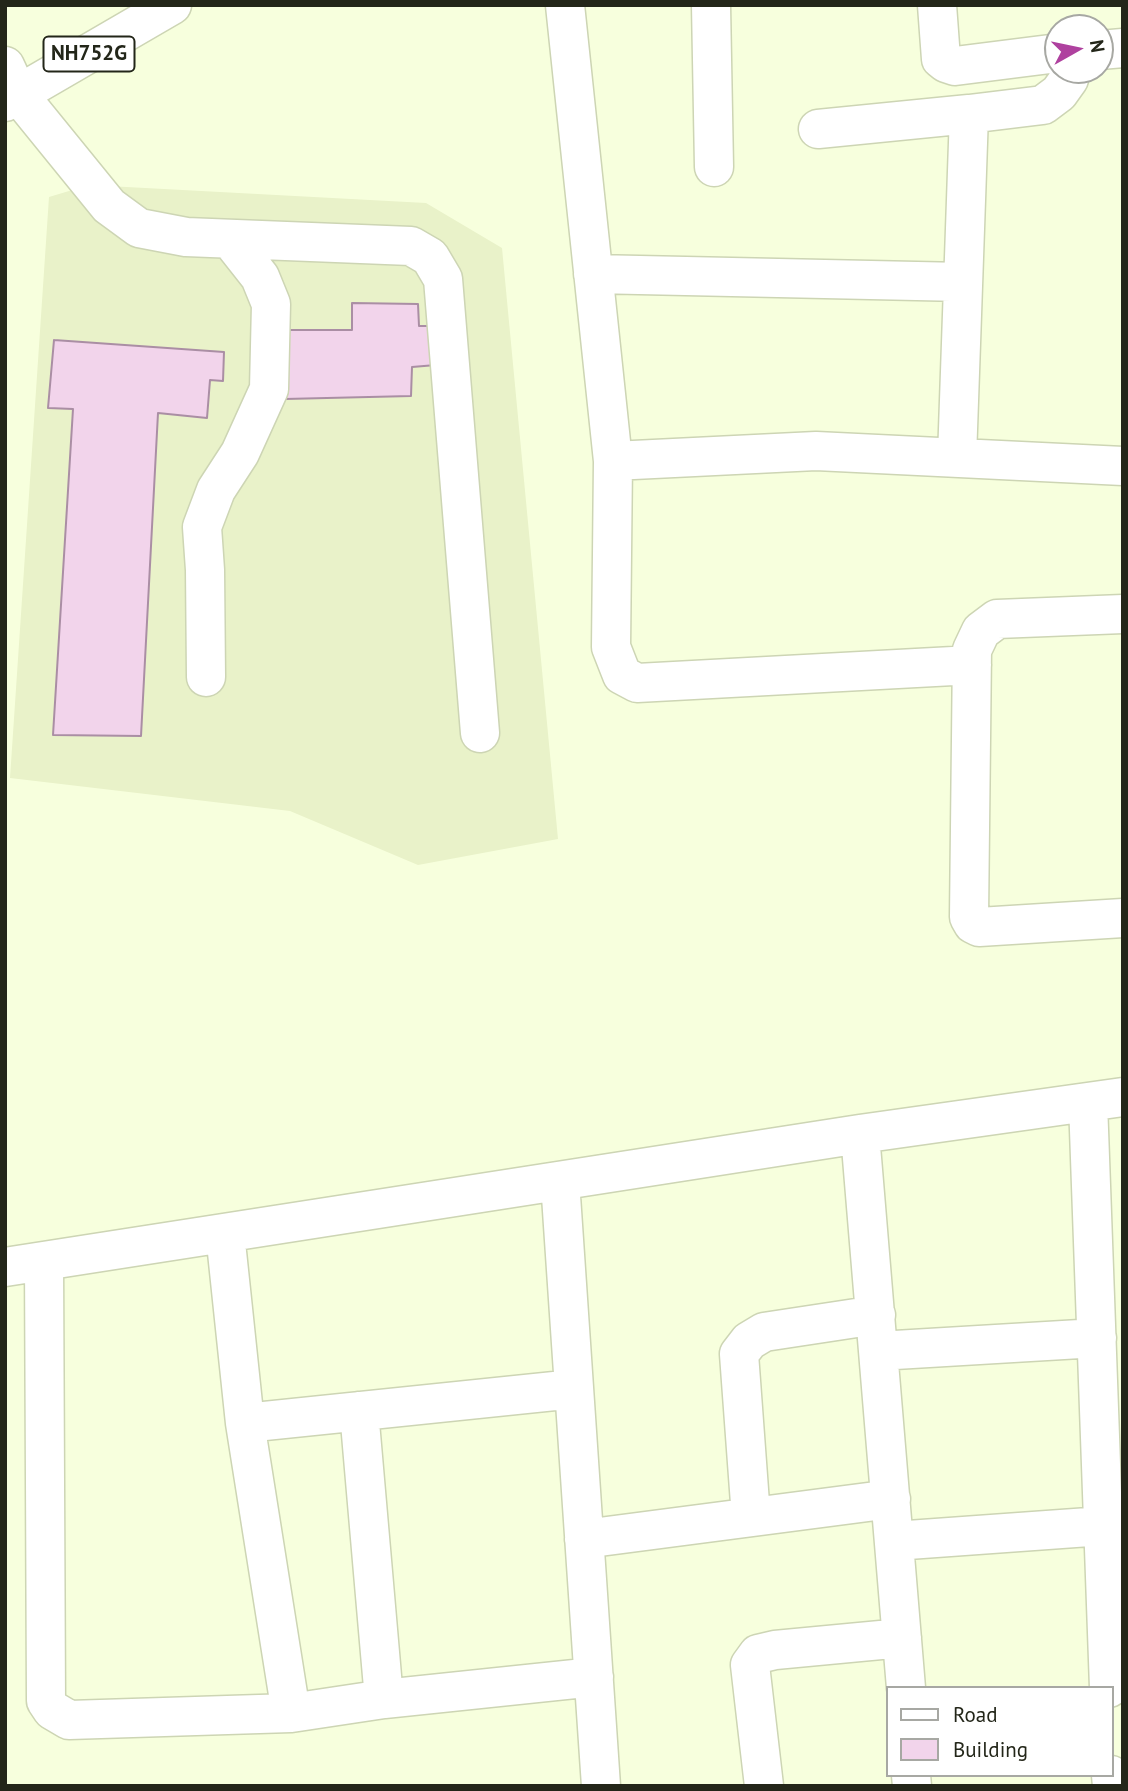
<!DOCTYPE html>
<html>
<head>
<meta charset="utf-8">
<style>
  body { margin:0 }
  #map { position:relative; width:1128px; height:1791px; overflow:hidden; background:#f7ffdd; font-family:"PT Sans",sans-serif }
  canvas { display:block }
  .frame { position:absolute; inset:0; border:7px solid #232619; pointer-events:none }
  .legend { position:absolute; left:886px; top:1686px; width:228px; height:91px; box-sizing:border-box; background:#fff; border:2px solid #a7a8a3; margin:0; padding:9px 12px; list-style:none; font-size:21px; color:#232619 }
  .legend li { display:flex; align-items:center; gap:14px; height:35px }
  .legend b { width:35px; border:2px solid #a7a8a3 }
  .north { position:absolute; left:1044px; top:14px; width:70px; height:70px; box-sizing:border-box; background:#fff; border:2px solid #a7a8a3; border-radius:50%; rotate:81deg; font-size:19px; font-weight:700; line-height:28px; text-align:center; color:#232619 }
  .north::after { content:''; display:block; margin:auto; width:24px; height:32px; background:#af419f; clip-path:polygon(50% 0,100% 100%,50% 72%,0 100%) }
</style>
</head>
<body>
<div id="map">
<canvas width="1128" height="1791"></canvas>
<div class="frame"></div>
<ul class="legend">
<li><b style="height:9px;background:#fff"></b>Road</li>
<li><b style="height:19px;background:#f2d4eb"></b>Building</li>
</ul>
<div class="north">N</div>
</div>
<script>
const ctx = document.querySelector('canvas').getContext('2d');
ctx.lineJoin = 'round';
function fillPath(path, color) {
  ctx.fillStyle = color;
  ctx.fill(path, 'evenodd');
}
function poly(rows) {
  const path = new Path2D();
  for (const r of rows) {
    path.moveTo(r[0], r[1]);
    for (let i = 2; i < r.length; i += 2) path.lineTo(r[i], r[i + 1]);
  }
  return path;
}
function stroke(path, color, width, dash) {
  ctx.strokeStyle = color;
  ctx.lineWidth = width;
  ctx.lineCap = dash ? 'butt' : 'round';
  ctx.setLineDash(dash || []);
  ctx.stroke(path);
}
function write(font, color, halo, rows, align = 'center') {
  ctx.font = font + ' "PT Sans",sans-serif';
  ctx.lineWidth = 7;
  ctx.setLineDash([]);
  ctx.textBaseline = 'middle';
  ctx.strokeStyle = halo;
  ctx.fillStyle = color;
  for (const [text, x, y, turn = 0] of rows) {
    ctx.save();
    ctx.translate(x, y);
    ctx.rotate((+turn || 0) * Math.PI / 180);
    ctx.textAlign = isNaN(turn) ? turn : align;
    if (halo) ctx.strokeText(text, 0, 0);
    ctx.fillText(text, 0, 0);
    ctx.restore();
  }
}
fillPath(poly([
  [89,185,426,203,502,248,558,839,418,865,290,811,10,778,49,197]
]), '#e9f2c9');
const building = poly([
  [352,303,418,304,419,326,436,326,436,365,412,367,411,396,285,399,285,330,352,330,352,303],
  [54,340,224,352,223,381,210,380,207,418,158,413,141,736,53,735,73,409,48,408,54,340]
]);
fillPath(building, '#f2d4eb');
stroke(building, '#aa8ea4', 2);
const minor = poly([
  [565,5,613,461,611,647,622,675,637,683,972,665],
  [711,5,714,167],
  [937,5,941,59,946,63,955,66,1058,53],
  [1100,50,1123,48],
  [5,66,18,94,109,206,139,228,186,237,411,246,430,257,443,279,480,733],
  [969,114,1043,105,1059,93,1069,79,1071,70],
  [818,129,969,114,957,458],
  [593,274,963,282],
  [613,461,816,451,1123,466],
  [1123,614,997,619,981,631,972,650,969,917,973,924,979,927,1123,918],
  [206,677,205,570,202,527,216,490,240,453,269,389,271,304,260,277,230,239],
  [1088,1102,1109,1688],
  [860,1134,906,1688],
  [560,1181,601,1786],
  [225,1233,245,1423,291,1713,384,1699,594,1677],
  [44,1261,46,1701,52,1710,69,1720,291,1713],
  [5,1267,860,1134,1123,1097],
  [878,1351,1097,1338],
  [359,1411,384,1699],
  [245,1423,574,1389],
  [751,1517,739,1354,749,1341,764,1332,876,1315],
  [584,1539,891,1499],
  [894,1541,1103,1526],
  [911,1775,912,1786],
  [1111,1775,1112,1786],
  [764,1786,750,1665,758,1654,775,1650,902,1638]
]);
const highway = poly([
  [5,102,172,5]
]);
stroke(minor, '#cdd5b4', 41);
stroke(highway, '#cdd5b4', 41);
stroke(minor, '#fff', 38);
stroke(highway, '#fff', 38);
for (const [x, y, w] of [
  [89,54,91]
]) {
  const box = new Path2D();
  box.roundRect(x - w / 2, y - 17.5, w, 35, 5);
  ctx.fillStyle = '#fff';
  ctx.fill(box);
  stroke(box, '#232619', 2);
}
write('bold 21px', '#232619', null, [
  ["NH752G",89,54]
]);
</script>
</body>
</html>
